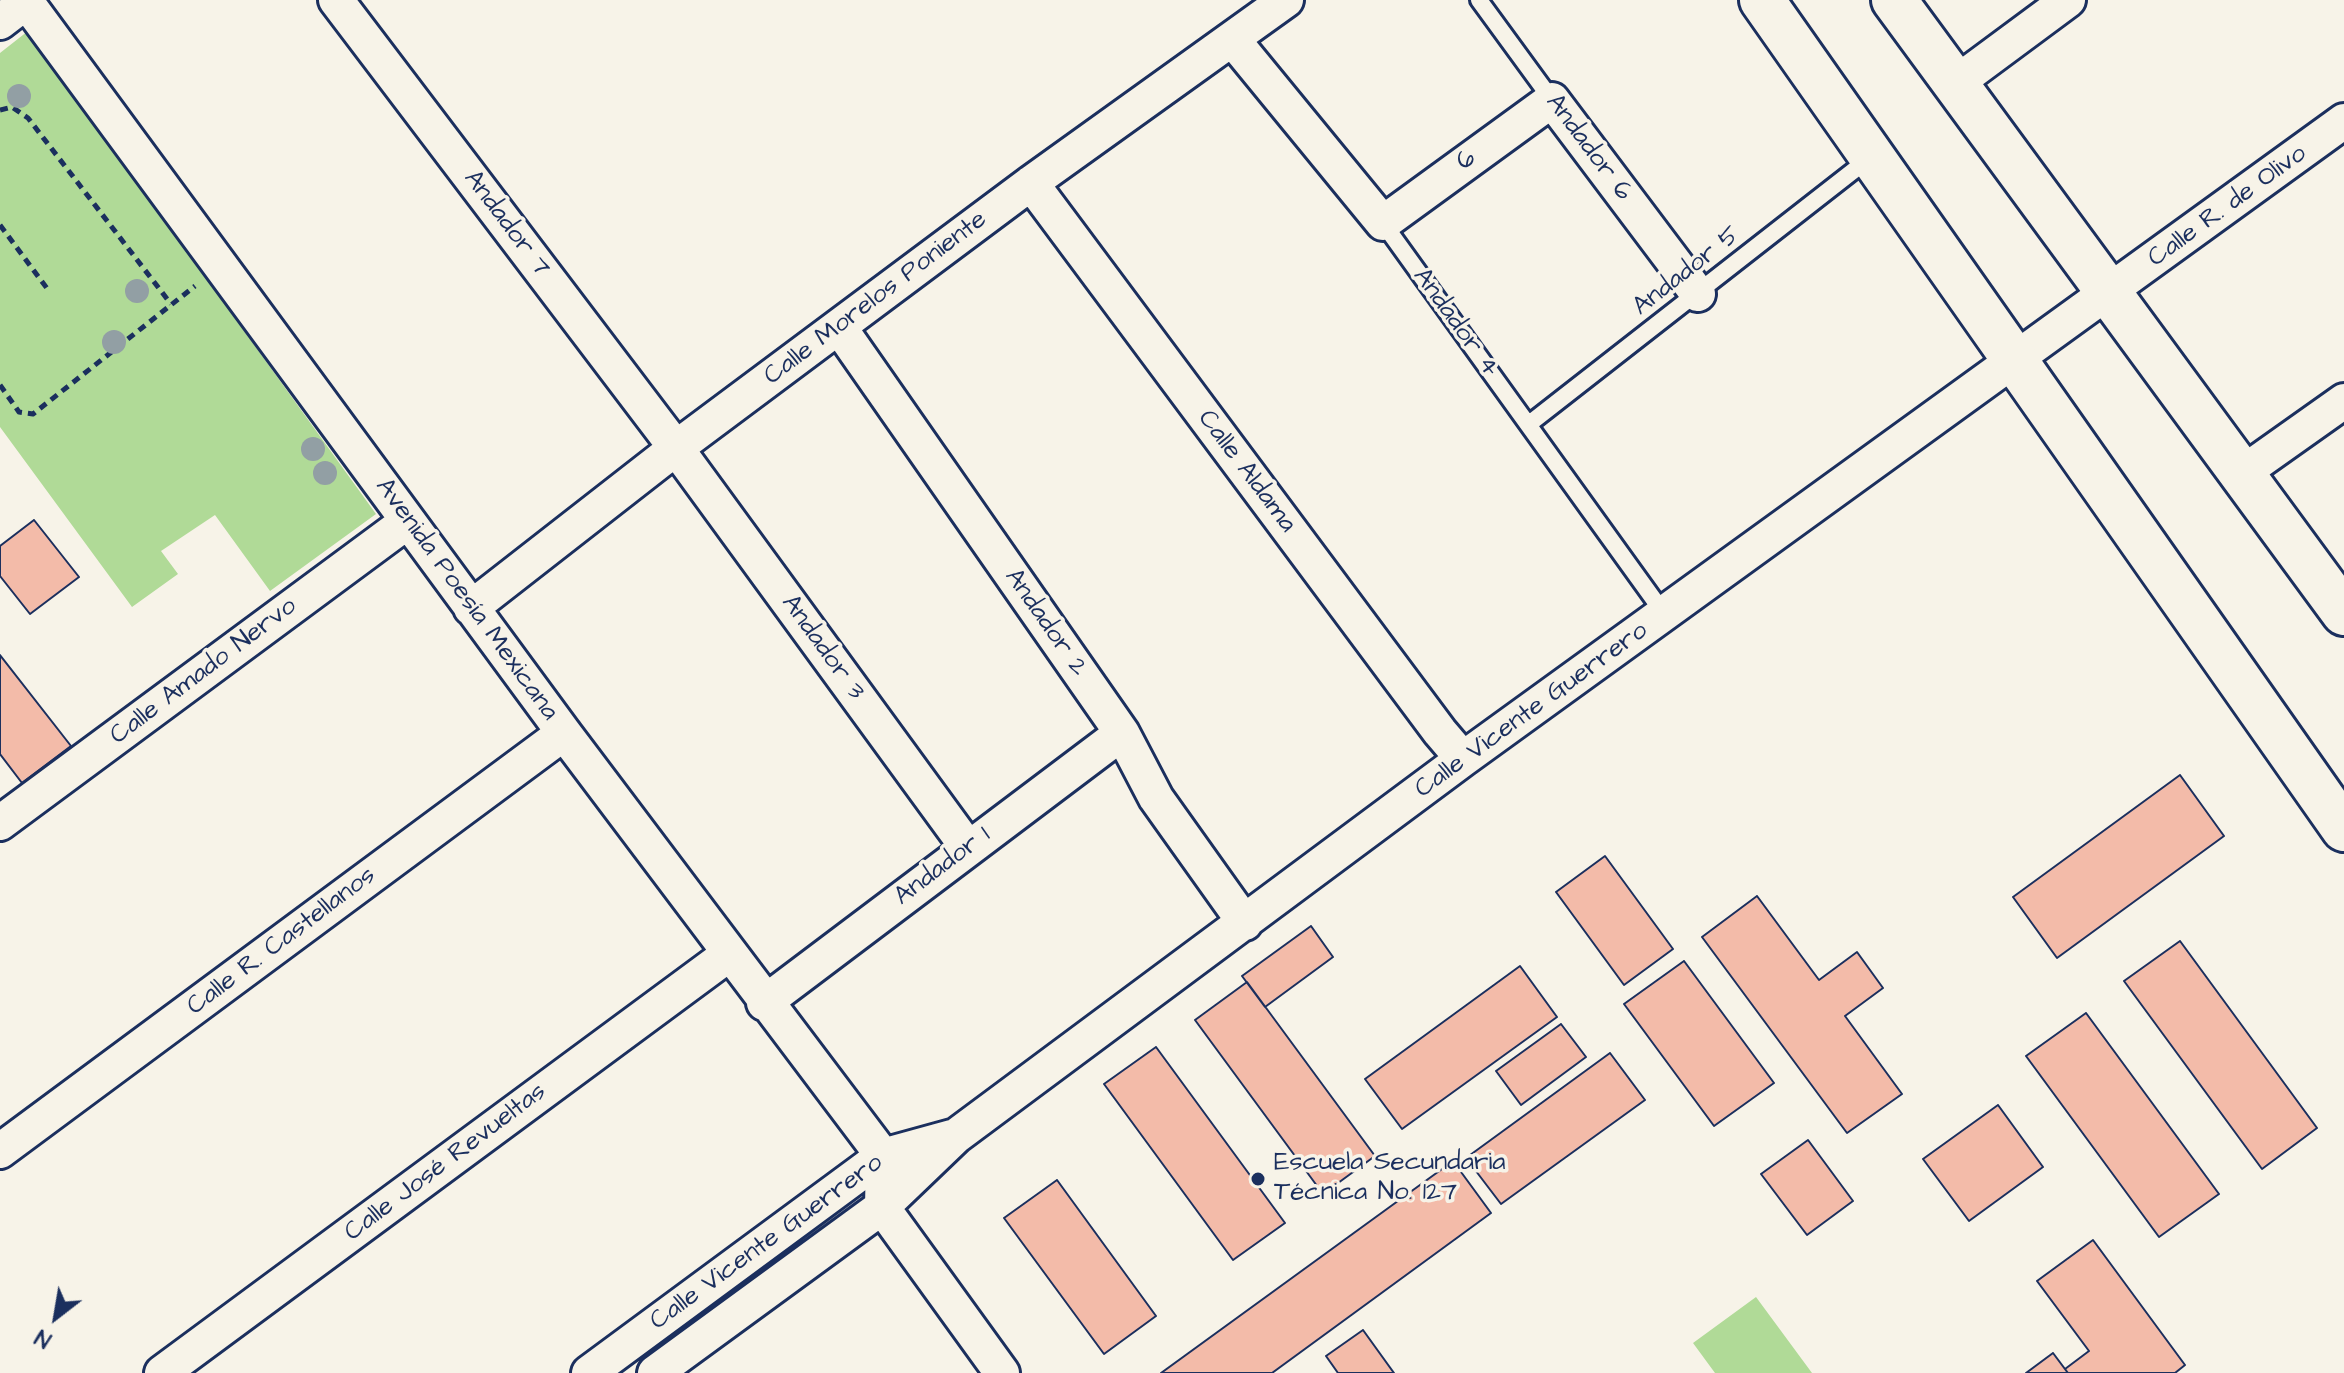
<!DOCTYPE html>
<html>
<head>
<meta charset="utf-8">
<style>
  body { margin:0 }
  #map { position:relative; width:2344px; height:1373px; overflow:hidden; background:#f7f3e8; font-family:"Architects Daughter",sans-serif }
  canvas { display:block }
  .north { position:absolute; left:16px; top:1277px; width:80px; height:80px; -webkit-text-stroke:6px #f7f3e8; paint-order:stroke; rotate:211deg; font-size:22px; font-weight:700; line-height:32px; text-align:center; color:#1b2f5e }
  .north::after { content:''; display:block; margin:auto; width:28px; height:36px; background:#1b2f5e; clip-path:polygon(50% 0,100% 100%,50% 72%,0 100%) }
</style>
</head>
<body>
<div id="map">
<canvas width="2344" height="1373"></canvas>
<div class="north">N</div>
</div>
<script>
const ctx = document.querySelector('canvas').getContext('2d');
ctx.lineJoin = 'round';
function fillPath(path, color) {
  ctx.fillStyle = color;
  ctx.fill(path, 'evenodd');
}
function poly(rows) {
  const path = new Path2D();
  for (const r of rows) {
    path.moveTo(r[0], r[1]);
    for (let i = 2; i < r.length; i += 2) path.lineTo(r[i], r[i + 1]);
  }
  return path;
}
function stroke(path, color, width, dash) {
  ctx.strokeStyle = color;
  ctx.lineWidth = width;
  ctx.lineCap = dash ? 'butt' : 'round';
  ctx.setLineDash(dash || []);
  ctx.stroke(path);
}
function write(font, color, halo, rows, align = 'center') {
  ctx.font = font + ' "Architects Daughter",sans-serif';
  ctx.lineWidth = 7;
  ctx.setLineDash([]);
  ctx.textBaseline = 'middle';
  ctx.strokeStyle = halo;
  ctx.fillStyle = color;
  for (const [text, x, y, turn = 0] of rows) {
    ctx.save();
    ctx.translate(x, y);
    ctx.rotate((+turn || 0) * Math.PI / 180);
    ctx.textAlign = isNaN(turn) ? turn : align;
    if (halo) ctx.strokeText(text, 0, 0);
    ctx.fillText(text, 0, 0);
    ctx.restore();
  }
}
fillPath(poly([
  [28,31,376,514,270,591,215,515,161,551,178,574,132,607,0,427,0,53],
  [1756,1297,1812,1373,1715,1373,1693,1343]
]), '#b0da97');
const building = poly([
  [34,520,79,577,30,614,0,576,0,546,34,520],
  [0,655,71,746,22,783,0,754,0,655],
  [2180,775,2224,836,2057,958,2013,897,2180,775],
  [1605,856,1673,949,1624,985,1556,892,1605,856],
  [1757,896,1819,980,1857,952,1883,988,1845,1016,1902,1094,1847,1133,1702,937,1757,896],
  [1311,926,1333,957,1265,1007,1242,976,1311,926],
  [2180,941,2317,1128,2262,1169,2124,981,2180,941],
  [1684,961,1774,1083,1714,1126,1624,1004,1684,961],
  [1520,966,1557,1017,1402,1129,1365,1079,1520,966],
  [1247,982,1375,1156,1323,1194,1195,1020,1247,982],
  [2086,1013,2219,1194,2159,1237,2026,1056,2086,1013],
  [1561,1024,1586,1057,1521,1105,1496,1071,1561,1024],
  [1156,1047,1285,1223,1233,1260,1104,1084,1156,1047],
  [1610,1053,1645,1100,1501,1204,1466,1158,1610,1053],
  [1998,1105,2043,1167,1969,1221,1923,1159,1998,1105],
  [1808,1140,1853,1201,1807,1235,1761,1174,1808,1140],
  [1453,1161,1491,1213,1272,1373,1161,1373,1453,1161],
  [1057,1180,1156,1316,1104,1354,1004,1218,1057,1180],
  [2093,1240,2185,1365,2175,1373,2068,1373,2065,1369,2089,1351,2037,1281,2093,1240],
  [1363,1330,1394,1373,1338,1373,1326,1356,1363,1330],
  [2053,1353,2068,1373,2026,1373,2053,1353]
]);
fillPath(building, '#f3bba9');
stroke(building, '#1b2f5e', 2);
const lane = poly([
  [1479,0,1552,100],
  [1383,223,1665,615],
  [1529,424,1871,157]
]);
const street = poly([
  [25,0,564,733,883,1156,882,1207],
  [336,0,676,448,968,848],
  [0,22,26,2],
  [1233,40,1383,223,1552,100,1698,294],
  [1956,83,2068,0],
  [1031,183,1440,732,1463,759],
  [839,327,1122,733,1156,798,1245,923],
  [2241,474,2344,401],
  [471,608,676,448,1031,183,1286,0],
  [0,823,408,521],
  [764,1003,1122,733],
  [0,1151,564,733],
  [882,1207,1002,1373],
  [162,1373,729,954],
  [589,1373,883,1156,952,1137],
  [655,1373,882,1207,956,1136,1463,759,2344,121]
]);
const secondary = poly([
  [1762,0,2344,829],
  [1894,0,2344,613]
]);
stroke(lane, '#1b2f5e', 22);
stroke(street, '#1b2f5e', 40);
stroke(secondary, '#1b2f5e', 50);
stroke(poly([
  [0,110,12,107,28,118,171,304],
  [0,225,49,291],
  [0,385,19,412,33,414,195,286]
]), '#1b2f5e', 5, [8, 6]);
stroke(lane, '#f7f3e8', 16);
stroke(street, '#f7f3e8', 34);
stroke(secondary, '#f7f3e8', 44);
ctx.fillStyle = '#929fa4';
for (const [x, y] of [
  [19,96],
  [137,291],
  [114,342],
  [313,449],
  [325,473]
]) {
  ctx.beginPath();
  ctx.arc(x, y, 12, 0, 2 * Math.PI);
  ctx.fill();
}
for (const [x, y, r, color] of [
  [1258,1179,8,"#1b2f5e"]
]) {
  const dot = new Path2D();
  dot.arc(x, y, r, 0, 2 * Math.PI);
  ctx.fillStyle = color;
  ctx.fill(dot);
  stroke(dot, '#f7f3e8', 3);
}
write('26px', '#1b2f5e', '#f7f3e8', [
  ["Andador 6",1588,148,53],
  ["6",1467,161,-36],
  ["Calle R. de Olivo",2228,207,-36],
  ["Andador 7",506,224,53],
  ["Andador 5",1687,272,-38],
  ["Calle Morelos Poniente",876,299,-37],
  ["Andador 4",1455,323,54],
  ["Calle Aldama",1246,472,53],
  ["Avenida Poesía Mexicana",466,600,54],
  ["Andador 2",1045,623,55],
  ["Andador 3",822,648,54],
  ["Calle Amado Nervo",204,672,-37],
  ["Calle Vicente Guerrero",1532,711,-36],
  ["Andador 1",943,867,-37],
  ["Calle R. Castellanos",282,942,-37],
  ["Calle José Revueltas",446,1163,-37],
  ["Calle Vicente Guerrero",767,1243,-36]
]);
write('26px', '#1b2f5e', '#f7f3e8', [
  ["Escuela Secundaria",1274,1164],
  ["Técnica No. 127",1274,1194]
], 'left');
</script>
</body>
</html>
